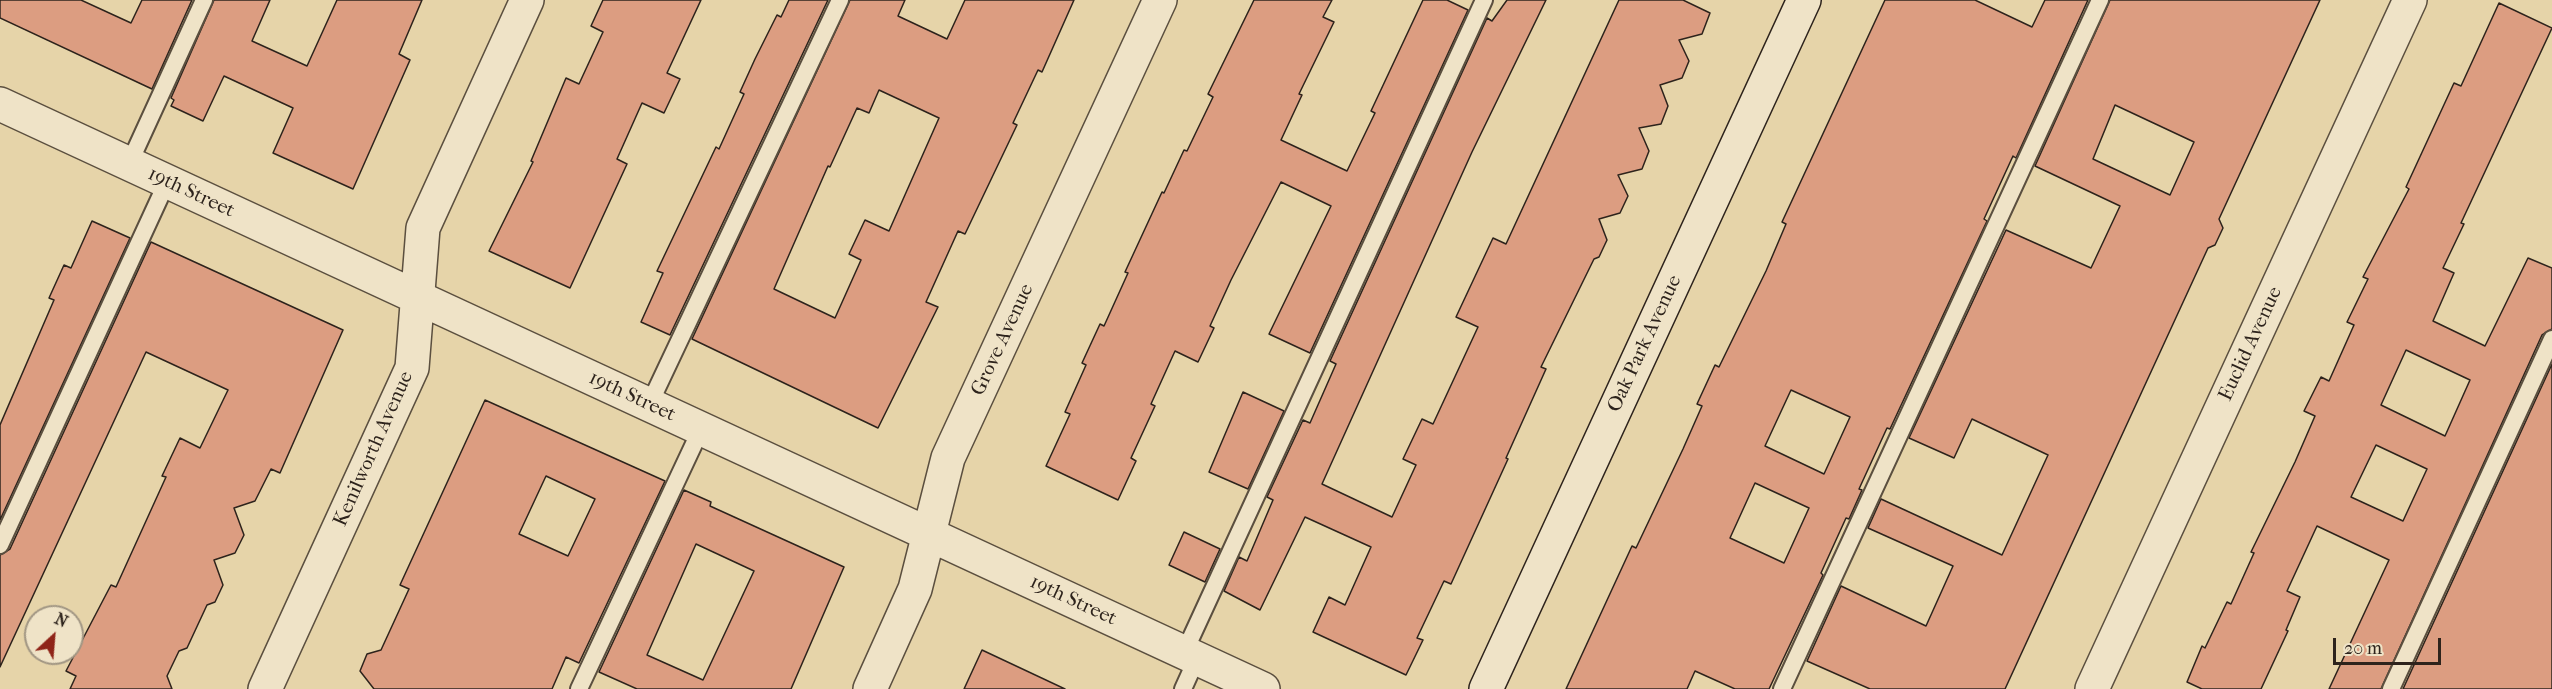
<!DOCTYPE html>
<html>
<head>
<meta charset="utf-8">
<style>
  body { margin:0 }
  #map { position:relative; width:2552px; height:689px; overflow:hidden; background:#e6d4a9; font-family:"IM FELL French Canon",serif }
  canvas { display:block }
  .north { position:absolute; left:24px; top:605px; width:60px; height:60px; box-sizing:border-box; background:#efe3c7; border:2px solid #a19683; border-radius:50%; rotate:26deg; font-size:16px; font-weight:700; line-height:24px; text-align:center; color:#2d231c }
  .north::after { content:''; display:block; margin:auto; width:21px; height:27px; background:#8f2418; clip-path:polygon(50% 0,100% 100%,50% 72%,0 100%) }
  .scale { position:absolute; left:2333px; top:638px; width:108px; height:27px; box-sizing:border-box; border:3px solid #2d231c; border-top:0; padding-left:8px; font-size:18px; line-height:21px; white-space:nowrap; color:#2d231c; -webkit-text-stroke:4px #efe3c7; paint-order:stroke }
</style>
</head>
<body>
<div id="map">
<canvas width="2552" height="689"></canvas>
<div class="north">N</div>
<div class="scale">20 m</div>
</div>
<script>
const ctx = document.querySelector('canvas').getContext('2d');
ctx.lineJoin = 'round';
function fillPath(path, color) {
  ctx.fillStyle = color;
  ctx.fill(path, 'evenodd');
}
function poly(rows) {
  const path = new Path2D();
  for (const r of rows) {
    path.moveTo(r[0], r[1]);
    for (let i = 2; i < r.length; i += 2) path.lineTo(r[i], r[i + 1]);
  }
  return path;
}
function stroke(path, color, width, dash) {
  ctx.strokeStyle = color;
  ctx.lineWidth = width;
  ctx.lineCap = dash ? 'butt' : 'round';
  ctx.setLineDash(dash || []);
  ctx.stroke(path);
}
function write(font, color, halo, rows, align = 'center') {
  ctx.font = font + ' "IM FELL French Canon",serif';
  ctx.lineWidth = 4.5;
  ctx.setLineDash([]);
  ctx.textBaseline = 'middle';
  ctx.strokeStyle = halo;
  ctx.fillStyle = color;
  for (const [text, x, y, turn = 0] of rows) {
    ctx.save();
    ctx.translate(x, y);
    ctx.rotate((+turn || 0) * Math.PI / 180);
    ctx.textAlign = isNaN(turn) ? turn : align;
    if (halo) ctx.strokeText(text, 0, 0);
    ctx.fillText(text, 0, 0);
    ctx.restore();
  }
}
const building = poly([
  [0,0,81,0,131,23,142,0,192,0,152,89,0,18,0,0],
  [214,0,270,0,252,41,307,66,337,0,422,0,399,54,410,60,353,189,273,153,293,108,224,76,203,121,171,106,174,100,171,98,214,0],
  [603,0,701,0,667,73,680,79,664,113,642,103,617,159,627,164,570,288,489,251,533,162,531,161,566,78,579,84,603,32,591,26,603,0],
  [789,0,828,0,670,335,641,322,663,273,657,271,716,147,719,149,744,94,740,92,755,59,777,15,781,17,789,0],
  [850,0,905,0,898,16,947,39,965,0,1074,0,1042,72,1038,70,1013,123,1017,125,965,234,958,231,926,302,938,307,878,428,692,339,850,0],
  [879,90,939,118,889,231,865,220,849,254,861,260,835,318,774,289,828,166,830,167,857,108,869,113,879,90],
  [1254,0,1332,0,1323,17,1334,22,1299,94,1302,95,1281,140,1347,171,1375,113,1371,111,1423,0,1447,0,1468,10,1310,353,1269,334,1331,206,1281,182,1231,280,1210,326,1214,328,1198,362,1175,351,1151,404,1155,406,1131,458,1136,461,1118,500,1046,466,1070,414,1065,412,1086,365,1082,363,1100,324,1104,326,1128,273,1125,272,1162,192,1164,193,1184,150,1187,151,1213,97,1208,94,1254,0],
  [1507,0,1546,0,1472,152,1322,484,1392,517,1416,465,1403,459,1422,419,1433,424,1478,327,1456,317,1493,238,1506,244,1619,0,1683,0,1710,13,1702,34,1679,40,1689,61,1682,78,1660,85,1668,106,1661,124,1639,128,1649,151,1642,169,1618,175,1628,196,1620,213,1599,219,1607,240,1599,257,1594,259,1541,367,1546,369,1506,458,1508,459,1451,584,1444,581,1417,638,1423,640,1406,675,1313,632,1329,597,1345,605,1371,547,1305,517,1260,610,1224,591,1239,557,1247,561,1273,500,1267,497,1303,420,1310,423,1336,364,1330,361,1487,18,1492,21,1507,0],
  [1885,0,1975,0,2032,27,2045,0,2088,0,2016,158,2013,156,1984,219,1987,221,1890,429,1887,428,1859,489,1862,490,1849,519,1846,518,1821,573,1823,575,1769,689,1735,689,1695,671,1687,689,1566,689,1632,546,1636,548,1683,449,1702,406,1697,404,1715,365,1719,367,1766,271,1786,224,1782,222,1885,0],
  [1791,390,1850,417,1824,474,1765,446,1791,390],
  [1755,483,1809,508,1784,563,1730,538,1755,483],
  [2110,0,2320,0,2219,219,2223,228,2215,245,2208,248,2005,689,1870,689,1807,661,1841,586,1926,626,1953,566,1868,528,1881,499,2002,555,2048,455,1972,419,1954,458,1909,438,2006,230,2091,268,2120,206,2035,166,2110,0],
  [2115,105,2194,142,2170,195,2093,159,2115,105],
  [2499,3,2552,28,2461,223,2464,224,2443,268,2454,273,2433,321,2485,346,2528,258,2552,268,2552,329,2542,335,2381,689,2329,689,2389,560,2317,526,2287,591,2300,597,2286,630,2288,631,2261,689,2202,689,2187,682,2202,646,2205,648,2227,602,2231,604,2254,553,2251,552,2295,462,2315,416,2304,411,2321,377,2329,381,2354,325,2347,322,2368,279,2363,277,2409,189,2406,187,2454,83,2461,86,2499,3],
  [2406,350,2470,380,2445,436,2381,405,2406,350],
  [2376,445,2427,469,2403,521,2351,497,2376,445],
  [92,221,130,238,0,520,0,425,54,300,49,298,64,265,71,268,92,221],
  [151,242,343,330,280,473,271,469,255,501,234,508,244,535,235,553,214,560,223,585,215,602,207,605,187,648,179,651,167,676,172,689,70,689,76,676,66,671,111,585,116,587,166,477,162,476,180,438,200,448,228,390,146,352,0,667,0,555,10,549,151,242],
  [2552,364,2552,689,2403,689,2552,364],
  [1243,392,1284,411,1248,489,1209,472,1243,392],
  [485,400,665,481,579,663,566,657,552,689,374,689,360,671,367,654,381,650,409,589,400,585,485,400],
  [546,476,595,499,568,556,519,534,546,476],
  [684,490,711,502,710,506,844,567,791,689,637,689,599,672,684,490],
  [696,544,754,571,703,680,647,655,696,544],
  [1184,532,1220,549,1205,582,1169,565,1184,532],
  [982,650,1065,689,964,689,982,650]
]);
fillPath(building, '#dc9d81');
stroke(building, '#2d231c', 1.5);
const lane = poly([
  [129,164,204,0],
  [649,405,840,0],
  [0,545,167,182],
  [1184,653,1484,0],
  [579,689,701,429],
  [1183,689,1197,658],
  [1782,689,2100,0],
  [2391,689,2552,339]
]);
const street = poly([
  [0,104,1263,689],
  [265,689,412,368,423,228,527,0],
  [870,689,915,589,948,458,1160,0],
  [2092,689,2410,0]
]);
const secondary = poly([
  [1486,689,1804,0]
]);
stroke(lane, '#5b4f3f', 20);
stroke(street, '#5b4f3f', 36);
stroke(secondary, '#2d231c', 36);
stroke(lane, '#efe3c7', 16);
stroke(street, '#efe3c7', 33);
stroke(secondary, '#efe3c7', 33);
write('20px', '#2d231c', '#efe3c7', [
  ["19th Street",191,193,25],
  ["Grove Avenue",1003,340,-65],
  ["Oak Park Avenue",1645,344,-65],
  ["Euclid Avenue",2251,344,-65],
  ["19th Street",632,397,25],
  ["Kenilworth Avenue",374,449,-66],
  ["19th Street",1073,601,25]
]);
</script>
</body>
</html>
